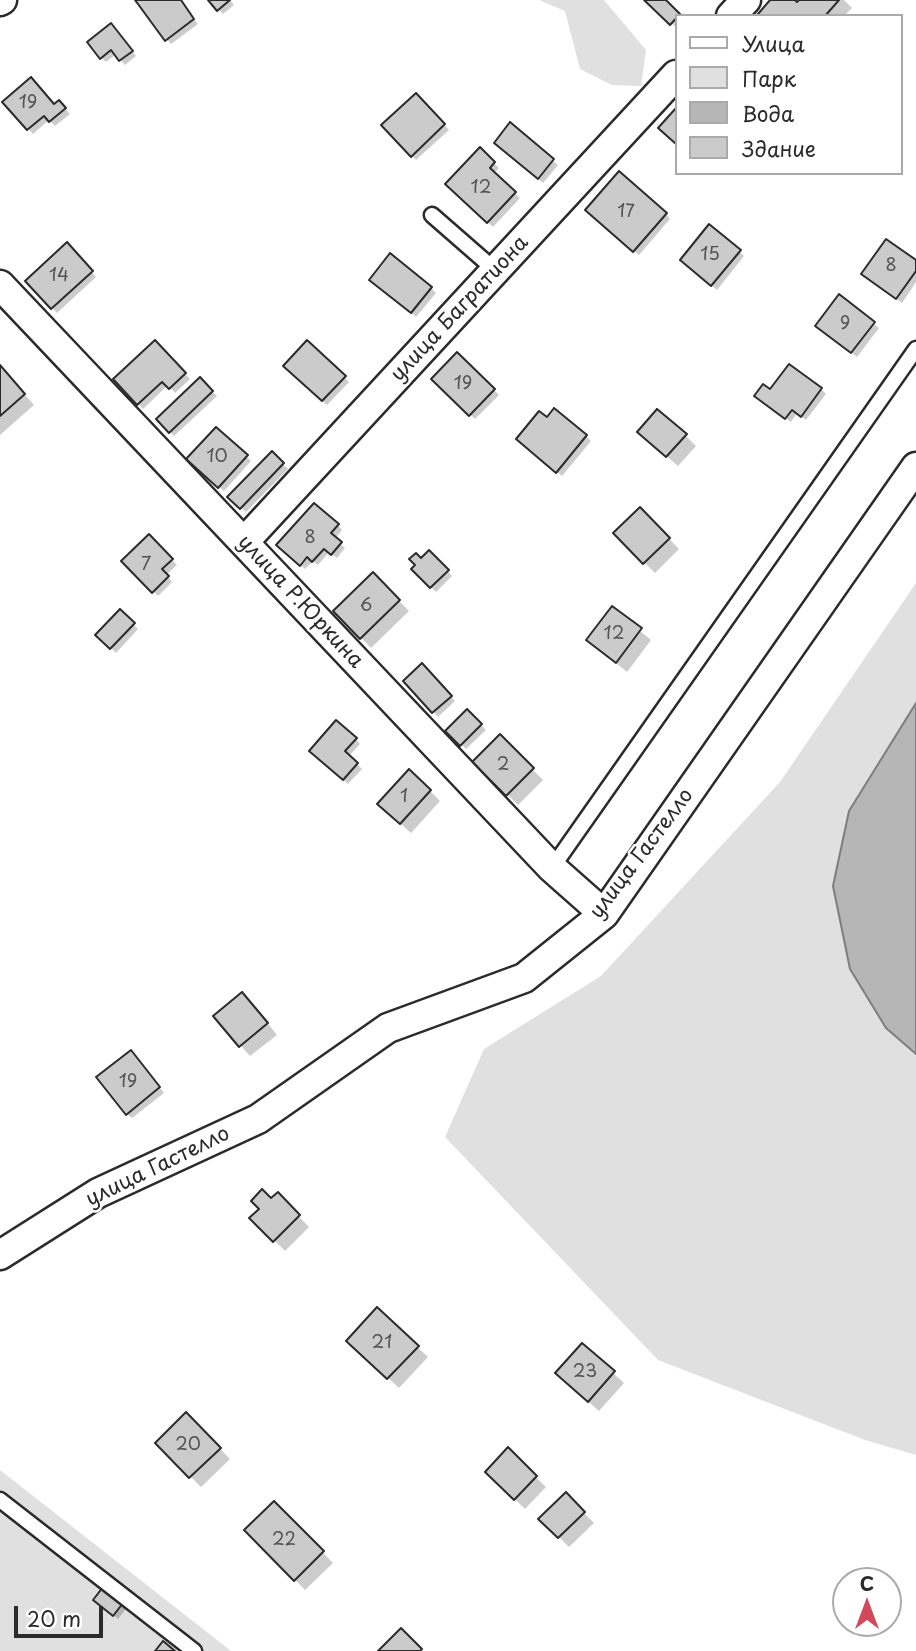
<!DOCTYPE html>
<html>
<head>
<meta charset="utf-8">
<style>
  body { margin:0 }
  #map { position:relative; width:916px; height:1651px; overflow:hidden; background:#fff; font-family:"Playpen Sans",sans-serif }
  canvas { display:block }
  .legend { position:absolute; left:675px; top:14px; width:228px; height:161px; box-sizing:border-box; background:#fff; border:2px solid #aaa; margin:0; padding:9px 12px; list-style:none; font-size:21px; color:#2b2b2b }
  .legend li { display:flex; align-items:center; gap:14px; height:35px }
  .legend b { width:35px; border:2px solid #aaa }
  .north { position:absolute; left:832px; top:1567px; width:70px; height:70px; box-sizing:border-box; background:#fff; border:2px solid #aaa; border-radius:50%; rotate:0deg; font-size:19px; font-weight:700; line-height:28px; text-align:center; color:#2b2b2b }
  .north::after { content:''; display:block; margin:auto; width:24px; height:32px; background:#d1495b; clip-path:polygon(50% 0,100% 100%,50% 72%,0 100%) }
  .scale { position:absolute; left:14px; top:1606px; width:89px; height:32px; box-sizing:border-box; border:4px solid #2b2b2b; border-top:0; padding-left:9px; font-size:21px; line-height:24px; white-space:nowrap; color:#2b2b2b; -webkit-text-stroke:5px #fff; paint-order:stroke }
</style>
</head>
<body>
<div id="map">
<canvas width="916" height="1651"></canvas>
<ul class="legend">
<li><b style="height:9px;background:#fff"></b>Улица</li>
<li><b style="height:19px;background:#e0e0e0"></b>Парк</li>
<li><b style="height:19px;background:#b6b6b6"></b>Вода</li>
<li><b style="height:19px;background:#cbcbcb"></b>Здание</li>
</ul>
<div class="north">С</div>
<div class="scale">20 m</div>
</div>
<script>
const ctx = document.querySelector('canvas').getContext('2d');
ctx.lineJoin = 'round';
function fillPath(path, color) {
  ctx.fillStyle = color;
  ctx.fill(path, 'evenodd');
}
function poly(rows) {
  const path = new Path2D();
  for (const r of rows) {
    path.moveTo(r[0], r[1]);
    for (let i = 2; i < r.length; i += 2) path.lineTo(r[i], r[i + 1]);
  }
  return path;
}
function stroke(path, color, width, dash) {
  ctx.strokeStyle = color;
  ctx.lineWidth = width;
  ctx.lineCap = dash ? 'butt' : 'round';
  ctx.setLineDash(dash || []);
  ctx.stroke(path);
}
function write(font, color, halo, rows, align = 'center') {
  ctx.font = font + ' "Playpen Sans",sans-serif';
  ctx.lineWidth = 5;
  ctx.setLineDash([]);
  ctx.textBaseline = 'middle';
  ctx.strokeStyle = halo;
  ctx.fillStyle = color;
  for (const [text, x, y, turn = 0] of rows) {
    ctx.save();
    ctx.translate(x, y);
    ctx.rotate((+turn || 0) * Math.PI / 180);
    ctx.textAlign = isNaN(turn) ? turn : align;
    if (halo) ctx.strokeText(text, 0, 0);
    ctx.fillText(text, 0, 0);
    ctx.restore();
  }
}
fillPath(poly([
  [539,0,604,0,646,50,641,86,612,85,580,69,565,11],
  [916,583,916,703,849,811,886,1028,916,1054,916,1455,865,1440,658,1360,445,1137,484,1049,601,976,780,782],
  [0,1470,231,1651,0,1651]
]), '#e0e0e0');
const water = poly([
  [916,703,916,1054,886,1028,850,969,833,886,849,811,916,703]
]);
fillPath(water, '#b6b6b6');
stroke(water, '#7e7e7e', 2);
fillPath(poly([
  [137,0,179,0,198,24,171,44],
  [210,0,230,0,234,5,223,14],
  [646,0,663,0,680,16,676,16,676,27],
  [772,0,792,0,797,5,801,0,844,0,852,8,844,16,763,16],
  [116,30,136,56,125,65,116,54,106,62,101,57],
  [416,95,449,130,416,160,384,125],
  [5,102,54,106,59,102,70,114,55,126,49,120,33,134],
  [511,125,558,165,543,183,501,148],
  [480,150,499,168,493,174,520,198,493,227,448,184],
  [666,214,670,219,639,255,592,215],
  [710,226,744,256,717,290,687,264],
  [67,245,96,277,57,313,27,281],
  [916,262,916,282,902,303,863,274],
  [376,284,431,288,436,293,416,317],
  [839,297,879,328,857,357,822,330],
  [155,342,190,379,175,393,168,385,143,409,115,379],
  [307,342,349,382,327,405,286,366],
  [457,354,499,395,475,419,433,379],
  [0,366,34,405,0,435],
  [200,380,217,396,174,436,158,419],
  [821,389,826,394,806,420,797,413,791,422,761,401],
  [216,429,251,461,224,491,188,459],
  [685,435,696,446,678,466,650,442],
  [586,436,591,441,562,476,523,443],
  [272,454,288,469,246,512,230,497],
  [640,509,679,549,655,573,615,533],
  [338,525,342,530,335,539,345,548,337,558,329,552,318,565,313,561,305,569,279,545],
  [149,536,177,565,166,575,172,582,158,596,124,561],
  [429,553,452,576,436,592,413,569],
  [373,575,409,611,371,648,335,611],
  [612,608,651,640,627,672,588,640],
  [120,612,138,629,116,653,98,635],
  [422,666,455,701,438,717,405,681],
  [467,711,486,730,466,749,448,731],
  [500,737,543,780,518,805,475,762],
  [356,739,360,744,349,756,362,769,348,784,316,755],
  [430,791,440,801,411,833,390,814],
  [253,1005,277,1035,250,1056,216,1017],
  [135,1057,164,1093,132,1118,127,1114],
  [278,1195,309,1227,285,1251,252,1218],
  [417,1347,428,1357,399,1388,359,1351],
  [613,1373,624,1383,599,1411,568,1384],
  [186,1414,230,1459,201,1487,157,1443],
  [508,1450,546,1487,525,1509,487,1472],
  [566,1495,594,1523,569,1547,541,1519],
  [274,1503,333,1563,305,1590,247,1530],
  [100,1604,122,1604,126,1609,118,1619]
]), '#0003');
const building = poly([
  [135,0,181,0,194,19,165,41,135,0],
  [208,0,230,0,217,11,208,0],
  [644,0,666,0,680,14,670,25,644,0],
  [770,0,795,0,797,2,799,0,839,0,825,16,761,16,758,14,770,0],
  [111,23,133,51,119,61,111,50,100,59,87,42,111,23],
  [31,77,54,104,59,100,66,108,49,122,44,116,27,130,2,102,31,77],
  [416,93,445,124,411,157,381,125,416,93],
  [676,108,676,144,658,128,676,108],
  [510,122,554,159,538,179,494,143,510,122],
  [480,147,495,162,490,168,516,192,487,223,445,184,480,147],
  [619,171,667,213,633,252,585,210,619,171],
  [709,224,741,250,711,286,680,260,709,224],
  [886,239,916,260,916,271,896,299,861,274,886,239],
  [67,242,93,271,51,309,25,281,67,242],
  [390,253,432,287,411,313,369,280,390,253],
  [839,294,875,322,851,353,815,326,839,294],
  [155,340,186,373,169,389,162,382,137,405,113,379,155,340],
  [307,340,346,376,322,401,283,366,307,340],
  [457,352,495,389,469,416,431,379,457,352],
  [789,364,822,388,801,417,792,410,785,419,754,396,763,384,770,389,789,364],
  [0,365,25,394,0,416,0,365],
  [200,377,213,391,169,433,156,419,200,377],
  [554,408,587,435,556,473,516,439,539,411,547,417,554,408],
  [657,409,687,434,666,457,637,432,657,409],
  [216,427,248,455,218,488,186,459,216,427],
  [272,451,284,463,240,509,227,497,272,451],
  [314,503,339,524,331,533,342,542,331,555,324,549,312,562,307,557,300,566,276,545,314,503],
  [640,507,670,538,643,564,613,533,640,507],
  [149,534,173,559,162,569,169,576,152,593,121,561,149,534],
  [429,550,449,570,430,588,411,569,415,565,409,559,416,553,421,558,429,550],
  [373,572,400,600,360,639,333,611,373,572],
  [612,606,642,628,616,663,586,640,612,606],
  [120,609,135,623,110,649,95,635,120,609],
  [422,663,452,696,432,713,403,681,422,663],
  [467,709,482,724,460,746,445,731,467,709],
  [336,720,357,738,345,751,358,763,343,780,309,751,336,720],
  [500,734,534,768,506,796,472,762,500,734],
  [409,769,431,790,400,824,377,804,409,769],
  [242,992,268,1023,239,1047,213,1016,242,992],
  [131,1050,160,1087,126,1115,96,1077,131,1050],
  [262,1189,271,1198,278,1192,300,1215,273,1242,249,1218,259,1209,251,1201,262,1189],
  [377,1307,419,1346,387,1379,346,1341,377,1307],
  [582,1343,615,1371,588,1402,555,1373,582,1343],
  [186,1412,221,1448,189,1478,155,1443,186,1412],
  [508,1447,537,1476,514,1500,485,1472,508,1447],
  [566,1492,585,1512,558,1538,538,1519,566,1492],
  [274,1501,324,1551,294,1581,244,1530,274,1501],
  [103,1587,123,1603,113,1616,93,1600,103,1587],
  [401,1628,422,1649,420,1651,378,1651,401,1628],
  [163,1641,175,1651,155,1651,163,1641]
]);
fillPath(building, '#cbcbcb');
stroke(building, '#2b2b2b', 2);
const service = poly([
  [432,215,495,270],
  [552,868,916,349],
  [0,1500,194,1651]
]);
const minor = poly([
  [0,1,2,0],
  [731,16,746,0],
  [0,285,552,868,604,914],
  [244,542,676,75],
  [0,1255,98,1193,258,1119,388,1028,524,978,604,914,916,467]
]);
stroke(service, '#2b2b2b', 19);
stroke(minor, '#2b2b2b', 33);
stroke(service, '#fff', 14);
stroke(minor, '#fff', 28);
write('18px', '#535353', null, [
  ["19",28,103],
  ["12",481,188],
  ["17",626,212],
  ["15",710,255],
  ["8",891,266],
  ["14",59,276],
  ["9",845,324],
  ["19",463,384],
  ["10",217,457],
  ["8",310,538],
  ["7",146,565],
  ["6",366,606],
  ["12",614,634],
  ["2",503,765],
  ["1",404,797],
  ["19",128,1082],
  ["21",382,1343],
  ["23",585,1372],
  ["20",188,1445],
  ["22",284,1540]
]);
write('21px', '#2b2b2b', '#fff', [
  ["улица Багратиона",460,309,-47],
  ["улица Р.Юркина",300,602,47],
  ["улица Гастелло",642,854,-53],
  ["улица Гастелло",158,1167,-26]
]);
</script>
</body>
</html>
